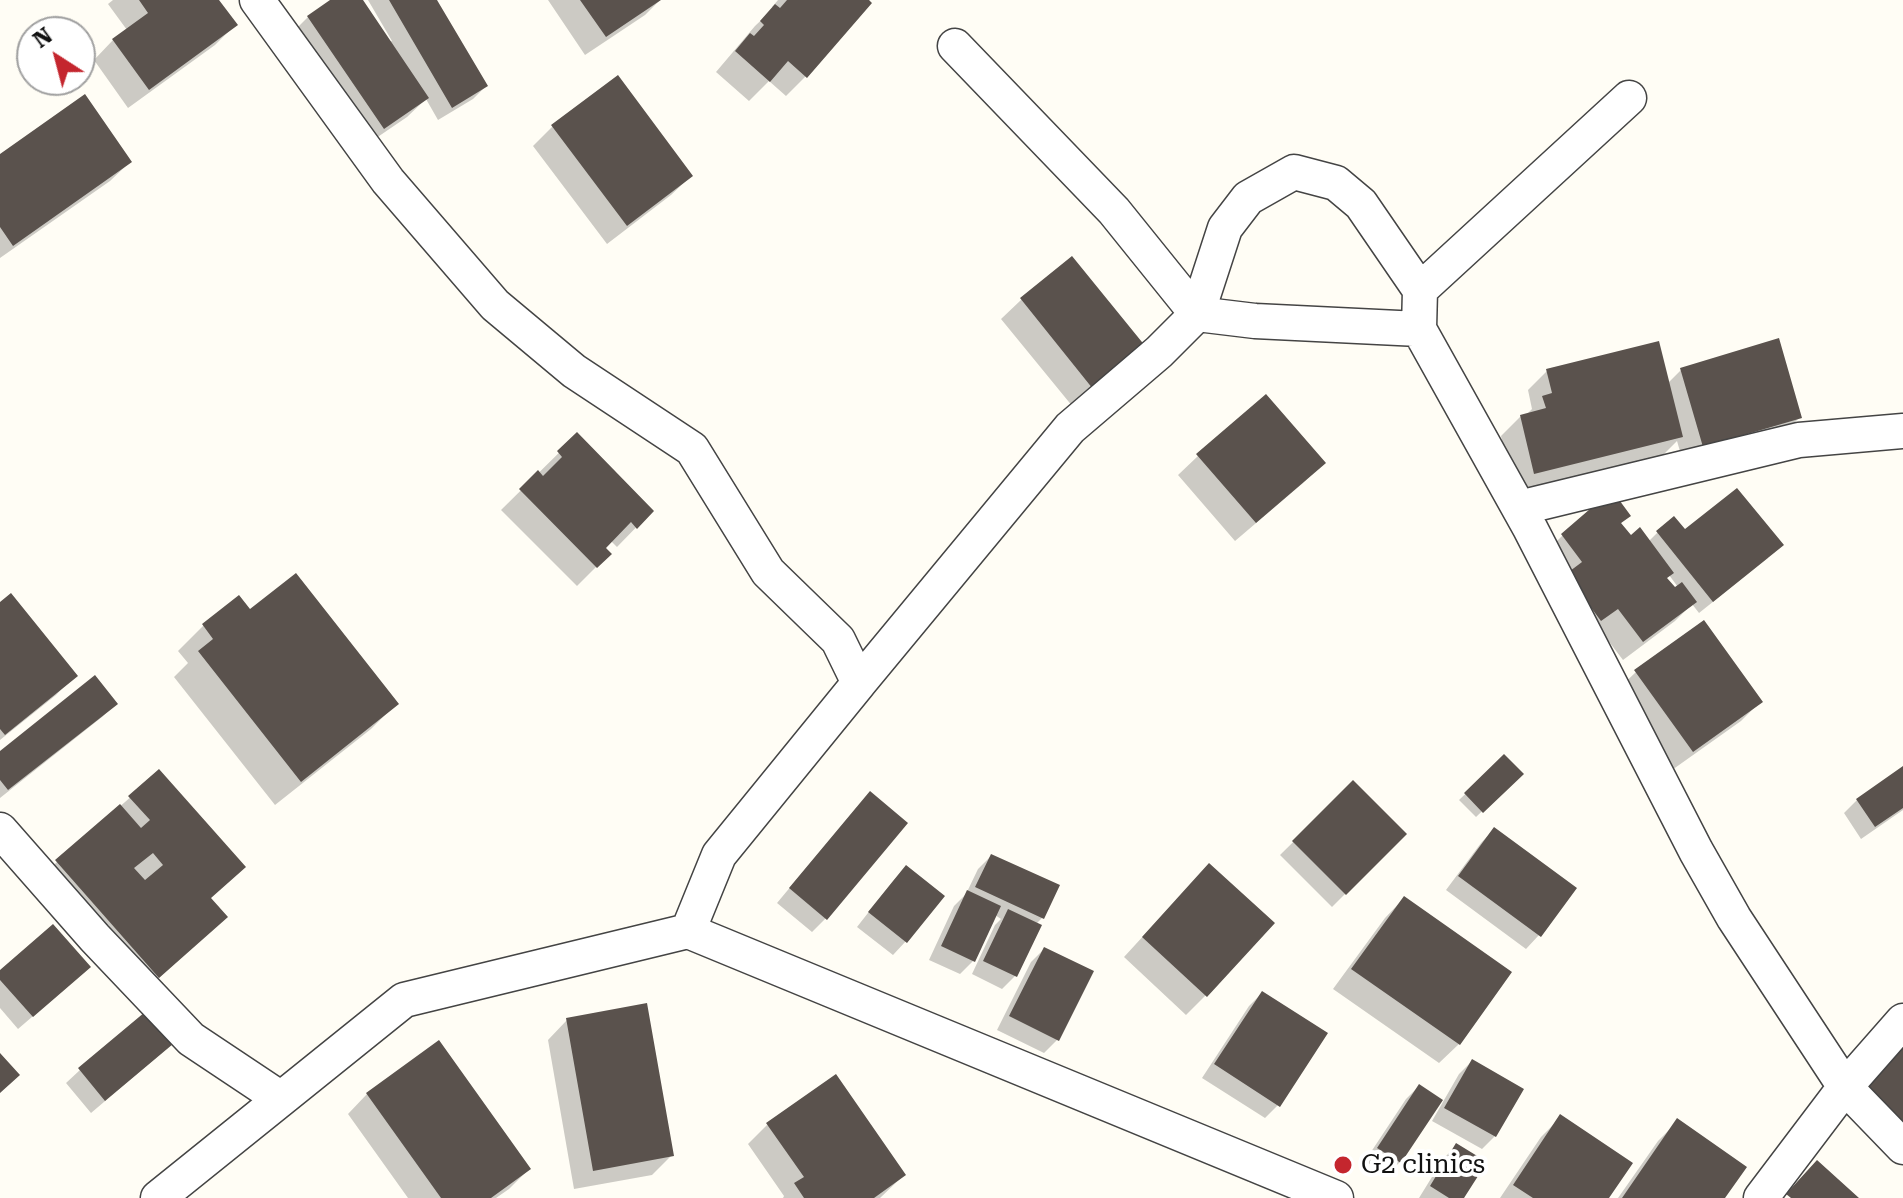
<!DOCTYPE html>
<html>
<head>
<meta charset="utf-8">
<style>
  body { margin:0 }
  #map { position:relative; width:1903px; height:1198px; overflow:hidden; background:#fffdf5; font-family:"Roboto Serif",serif }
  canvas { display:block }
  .north { position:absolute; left:16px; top:16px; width:80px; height:80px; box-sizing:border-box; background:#fff; border:2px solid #a0a0a0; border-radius:50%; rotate:324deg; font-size:22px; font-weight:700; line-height:32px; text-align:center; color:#111 }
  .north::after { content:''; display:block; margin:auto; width:28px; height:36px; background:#c4262e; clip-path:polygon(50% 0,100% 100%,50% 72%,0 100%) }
</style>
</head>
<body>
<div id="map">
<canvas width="1903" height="1198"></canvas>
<div class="north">N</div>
</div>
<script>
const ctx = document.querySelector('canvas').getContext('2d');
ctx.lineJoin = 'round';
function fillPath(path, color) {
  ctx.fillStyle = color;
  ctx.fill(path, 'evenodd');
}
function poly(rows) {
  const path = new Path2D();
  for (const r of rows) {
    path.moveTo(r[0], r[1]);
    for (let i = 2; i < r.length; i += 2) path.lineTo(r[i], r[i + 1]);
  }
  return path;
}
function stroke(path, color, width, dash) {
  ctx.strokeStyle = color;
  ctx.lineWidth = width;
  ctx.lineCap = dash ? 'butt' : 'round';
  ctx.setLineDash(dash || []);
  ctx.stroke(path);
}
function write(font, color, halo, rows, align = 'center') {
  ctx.font = font + ' "Roboto Serif",serif';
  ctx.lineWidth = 8;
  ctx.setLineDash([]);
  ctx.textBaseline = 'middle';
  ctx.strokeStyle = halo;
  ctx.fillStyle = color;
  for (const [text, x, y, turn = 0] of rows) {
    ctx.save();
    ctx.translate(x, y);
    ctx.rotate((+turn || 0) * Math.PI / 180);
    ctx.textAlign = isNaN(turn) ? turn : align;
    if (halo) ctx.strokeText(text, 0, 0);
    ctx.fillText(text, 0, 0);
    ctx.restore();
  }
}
fillPath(poly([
  [113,0,217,0,235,25,215,45,128,108,94,60,113,40,127,30,108,4],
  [334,0,360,0,389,42,392,41,368,0,435,0,486,86,473,99,438,120,426,99,407,117,363,147,288,37,308,17],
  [548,0,660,0,645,15,585,55],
  [778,0,866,0,806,76,786,96,769,81,749,101,716,72,755,26,774,8,772,7],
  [553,126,691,176,671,195,607,244,533,146],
  [0,156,130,162,110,181,0,258],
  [1072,259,1143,347,1073,407,1001,319,1021,300],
  [1681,370,1800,417,1780,437,1684,465,1677,441,1662,456,1515,493,1501,436,1521,416,1526,415,1532,409,1528,390,1547,371,1668,383],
  [577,435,652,511,617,547,610,540,603,548,609,554,577,586,501,510],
  [1198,456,1323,463,1303,483,1235,541,1178,475],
  [1629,516,1620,524,1630,538,1648,542,1658,532,1685,532,1768,558,1699,613,1692,604,1675,621,1623,660,1543,555,1562,536],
  [1669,575,1678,587,1674,590,1665,579],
  [239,598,250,612,396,704,371,729,275,805,174,677,188,663,178,651,203,626],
  [0,605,75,675,56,695,0,740],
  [1636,672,1760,702,1741,721,1672,770,1616,691],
  [115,704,102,717,0,798,0,753],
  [1504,757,1521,774,1476,817,1459,800],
  [1903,769,1903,810,1861,839,1844,813,1857,800],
  [159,772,210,899,226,917,139,996,37,881,57,862],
  [1353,783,1405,834,1332,907,1280,855],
  [857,807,905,823,825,919,812,932,777,903],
  [1494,829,1539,935,1526,949,1446,890,1481,843],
  [991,856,1057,886,1042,918,1036,924,1016,975,1002,989,972,974,995,925,1001,919,995,915,973,961,960,974,929,960,954,906,966,894,978,869],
  [906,867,906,941,893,955,857,927,893,881],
  [1190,885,1206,995,1186,1015,1124,957],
  [1404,898,1459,1044,1439,1063,1333,989,1385,918],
  [1044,949,1057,1040,1044,1053,997,1030,1031,962],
  [0,972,75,980,18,1029,0,1008],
  [1262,993,1278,1105,1265,1118,1202,1078,1249,1006],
  [567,1020,672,1155,652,1175,574,1189,548,1040],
  [157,1057,91,1113,66,1083,80,1070],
  [1472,1061,1495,1136,1482,1149,1432,1121,1459,1074],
  [1419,1086,1400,1162,1386,1175,1365,1161,1406,1099],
  [367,1094,529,1169,509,1189,496,1198,408,1198,348,1114],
  [1561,1117,1606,1198,1500,1198,1541,1137],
  [1678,1121,1723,1198,1618,1198,1658,1141],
  [767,1125,904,1175,880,1198,783,1198,784,1196,748,1144],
  [1456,1146,1462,1198,1419,1198,1443,1159]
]), '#0003');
fillPath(poly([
  [139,0,219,0,238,25,149,90,112,39,148,13],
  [330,0,363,0,429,98,384,129,307,16],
  [389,0,437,0,488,86,452,108],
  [580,0,661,0,606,37],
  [787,0,869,0,872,3,807,78,788,61,770,82,735,51,750,33,754,36,764,25,760,21,775,4,780,8],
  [618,75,693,176,627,226,551,125],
  [85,94,132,162,13,246,0,227,0,154],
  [1072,256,1146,347,1093,389,1020,298],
  [1779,338,1802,418,1703,447,1680,368],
  [1659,341,1683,437,1534,474,1520,415,1546,408,1542,396,1552,393,1546,369],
  [1266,394,1326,463,1256,523,1196,454],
  [577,432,654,511,637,529,631,522,606,548,612,554,597,568,519,489,538,470,543,476,562,457,557,451],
  [1737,488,1784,545,1713,602,1656,531,1674,516,1685,529],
  [1614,493,1631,516,1621,523,1631,535,1640,527,1674,573,1667,578,1675,587,1682,582,1697,602,1643,642,1618,609,1601,621,1566,574,1582,562,1561,534,1590,509],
  [296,573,399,704,301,782,198,651,213,639,202,624,239,595,250,609],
  [11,593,78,676,5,735,0,729,0,602],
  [1704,620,1763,702,1693,752,1634,670],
  [95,675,118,704,8,790,0,780,0,751],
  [1504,754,1524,774,1483,813,1464,793],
  [1903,766,1903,808,1875,827,1856,799],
  [159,769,246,867,211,898,228,917,159,978,55,860,120,804,141,828,150,820,128,796],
  [153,853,163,865,145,880,134,868],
  [1353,780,1407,834,1346,895,1292,841],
  [870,791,908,823,827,920,789,888],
  [1494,827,1577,888,1541,937,1458,876],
  [991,854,1060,885,1044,919,975,887],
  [1209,863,1275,923,1207,997,1142,937],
  [906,865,945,896,907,943,868,912],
  [967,890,1001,906,975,962,941,946],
  [1404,896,1512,972,1460,1045,1351,969],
  [1008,909,1042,925,1017,977,983,961],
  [53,924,91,967,33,1017,0,980,0,970],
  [1044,947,1094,971,1059,1041,1009,1016],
  [1262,991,1328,1033,1280,1107,1214,1064],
  [647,1003,674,1156,593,1171,566,1018],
  [145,1012,173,1044,105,1101,78,1068],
  [439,1040,531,1169,491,1198,441,1198,366,1093],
  [1903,1040,1903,1122,1862,1086],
  [0,1053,20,1075,0,1093],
  [1472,1059,1524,1089,1496,1137,1444,1108],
  [836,1074,906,1175,874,1198,804,1198,794,1183,804,1177,766,1123],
  [1419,1084,1443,1100,1401,1163,1377,1148],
  [1560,1114,1633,1163,1609,1198,1533,1198,1513,1185],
  [1677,1118,1747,1167,1725,1198,1622,1198],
  [1456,1143,1487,1162,1464,1198,1449,1198,1430,1186],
  [1817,1160,1859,1198,1791,1198,1786,1194]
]), '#5a524d');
const minor = poly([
  [257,0,388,181,495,305,574,371,692,449,768,572,838,640,859,683,719,855,688,931],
  [955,46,1114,211,1197,314],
  [1629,98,1420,290,1419,329,1530,528,1696,851,1734,918,1845,1087,1903,1147],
  [1197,314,1225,228,1248,198,1294,172,1336,183,1361,204,1420,290],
  [1519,508,1799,440,1903,431],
  [859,683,1070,428,1159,352,1197,314,1255,321,1419,329],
  [0,830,95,938,191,1039,281,1099],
  [158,1198,404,1000,688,931,1336,1198],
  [1761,1198,1845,1087,1903,1021]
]);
stroke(minor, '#444', 37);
stroke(minor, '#fff', 34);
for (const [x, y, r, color] of [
  [1343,1165,10,"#c4262e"]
]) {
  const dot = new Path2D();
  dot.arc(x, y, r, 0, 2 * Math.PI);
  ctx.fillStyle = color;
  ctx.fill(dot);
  stroke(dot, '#fff', 3);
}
write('26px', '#111', '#fff', [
  ["G2 clinics",1361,1165]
], 'left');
</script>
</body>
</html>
